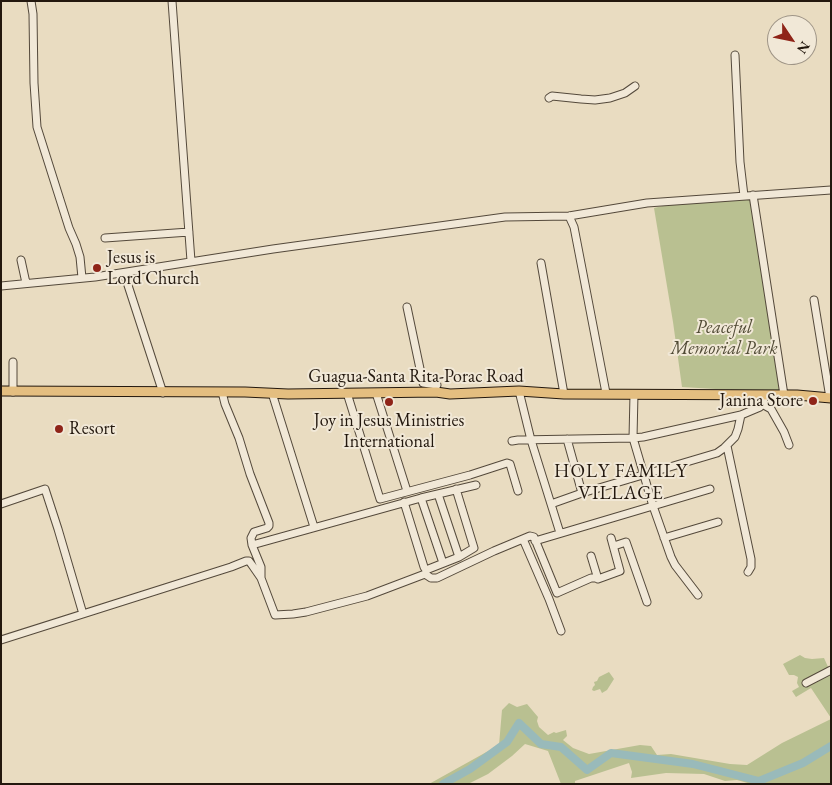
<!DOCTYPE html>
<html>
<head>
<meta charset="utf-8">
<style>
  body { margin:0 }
  #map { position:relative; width:832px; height:785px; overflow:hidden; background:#e9dcc1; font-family:"EB Garamond",serif }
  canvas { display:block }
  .frame { position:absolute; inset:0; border:2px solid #23180e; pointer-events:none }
  .north { position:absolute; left:767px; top:15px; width:50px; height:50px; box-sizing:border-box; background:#f1e8d7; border:1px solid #9f9587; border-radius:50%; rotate:124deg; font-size:14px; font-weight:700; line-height:20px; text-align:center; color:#23180e }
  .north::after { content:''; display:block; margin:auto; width:18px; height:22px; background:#8f2418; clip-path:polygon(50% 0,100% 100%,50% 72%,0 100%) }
</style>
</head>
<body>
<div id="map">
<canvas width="832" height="785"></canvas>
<div class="frame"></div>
<div class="north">N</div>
</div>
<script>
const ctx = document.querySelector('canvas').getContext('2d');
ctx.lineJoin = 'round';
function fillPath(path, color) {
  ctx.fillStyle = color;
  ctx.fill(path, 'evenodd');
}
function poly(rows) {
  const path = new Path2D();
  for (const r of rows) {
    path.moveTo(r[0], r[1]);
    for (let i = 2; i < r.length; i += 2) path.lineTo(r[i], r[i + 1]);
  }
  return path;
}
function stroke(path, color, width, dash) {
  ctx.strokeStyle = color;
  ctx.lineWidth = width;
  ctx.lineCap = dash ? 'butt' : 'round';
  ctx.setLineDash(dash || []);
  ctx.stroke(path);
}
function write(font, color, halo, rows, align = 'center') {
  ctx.font = font + ' "EB Garamond",serif';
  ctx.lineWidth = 4;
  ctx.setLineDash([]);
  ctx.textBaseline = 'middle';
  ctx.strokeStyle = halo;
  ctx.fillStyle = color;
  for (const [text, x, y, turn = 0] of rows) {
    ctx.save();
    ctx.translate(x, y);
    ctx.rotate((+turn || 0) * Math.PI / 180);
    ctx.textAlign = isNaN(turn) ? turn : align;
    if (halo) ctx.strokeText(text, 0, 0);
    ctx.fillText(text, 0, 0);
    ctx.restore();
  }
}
fillPath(poly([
  [750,198,782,393,682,387,673,322,654,208,671,204],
  [800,655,805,658,812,659,824,658,829,669,831,668,831,718,811,688,796,697,792,691,799,687,797,683,798,677,794,675,789,675,783,664],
  [609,672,614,679,607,690,602,693,600,689,594,691,592,690,593,687,595,685,594,682,597,681,599,677],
  [509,703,517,707,527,704,538,717,537,721,539,727,548,735,554,732,556,733,566,730,567,736,563,740,573,748,589,754,640,745,651,746,657,755,671,754,730,764,747,765,782,743,831,719,831,784,751,784,737,780,725,781,704,774,666,773,631,778,632,772,629,763,575,781,575,784,561,784,548,751,525,744,512,756,488,774,468,784,429,784,499,745,502,710]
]), '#b9c091');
stroke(poly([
  [443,784,470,769,507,742,519,723,541,744,561,747,587,770,611,753,693,764,759,781,803,763,831,746]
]), '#99baba', 8);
const minor = poly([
  [31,1,33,14,34,83,37,127,69,228,76,244,80,257,82,278],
  [172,1,191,261],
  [735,55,740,162,744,196],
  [549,98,552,96,581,99,595,100,610,98,625,93,635,86],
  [753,195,784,395],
  [569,216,574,227,606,393],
  [105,238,189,232],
  [21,260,26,283],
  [541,263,564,394],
  [124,273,163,393],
  [1,286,95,277,273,249,505,217,569,216,647,203,831,190],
  [814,300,830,398],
  [407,307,423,383,437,385],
  [13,362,13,392],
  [519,391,531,440,560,533],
  [222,392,225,404,239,438,250,474,269,523,269,526,267,528,254,532,251,538,252,545,261,567,261,578],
  [272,393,314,527],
  [347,393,380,499,470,475,507,463,510,464,518,491],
  [376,393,407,491],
  [634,394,633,438,653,506,671,557,675,565,698,595],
  [762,404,771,409,784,432,789,445],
  [567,439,582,493],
  [512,441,518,440,633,438,643,437,741,415,760,407,766,395],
  [727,446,751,559,751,567,748,572],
  [438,494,459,557],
  [421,498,443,563],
  [404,502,424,567,426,570,459,557,474,548,456,489],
  [1,504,45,489,58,529,83,614],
  [551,504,582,493,717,453,724,448,735,437,738,429,741,415],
  [664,538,718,522],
  [523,539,549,599,561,631],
  [535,541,710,489],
  [252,545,421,498,476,485],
  [614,546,626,542,647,602],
  [591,556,598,579],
  [1,640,231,567,246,561,249,561,252,565,261,578,275,615,293,614,306,612,367,596,425,574,431,578,437,578,494,551,530,536,534,537,557,593,591,578,596,578,598,579,620,571,611,538],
  [806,683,831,670]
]);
const major = poly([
  [1,391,245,392,288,394,436,392,450,394,519,391,564,394,797,395,831,398]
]);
stroke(minor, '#54493b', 9);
stroke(major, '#23180e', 11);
stroke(minor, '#f1e8d7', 7);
stroke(major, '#e4be80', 9);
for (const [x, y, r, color] of [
  [97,268,5,"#8f2418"],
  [813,401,5,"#8f2418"],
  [389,402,5,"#8f2418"],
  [59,429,5,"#8f2418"]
]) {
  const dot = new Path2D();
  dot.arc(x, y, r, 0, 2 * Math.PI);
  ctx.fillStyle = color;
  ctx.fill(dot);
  stroke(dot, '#f1e8d7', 2);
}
write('18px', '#23180e', '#f1e8d7', [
  ["Jesus is",107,258],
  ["Lord Church",107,279],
  ["Janina Store",803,401,"right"],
  ["Joy in Jesus Ministries",389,421,"center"],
  ["International",389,442,"center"],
  ["Resort",69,429]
], 'left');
write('italic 18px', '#504a35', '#f1e8d7', [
  ["Peaceful",724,328],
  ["Memorial Park",724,349]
]);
write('18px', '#23180e', '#f1e8d7', [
  ["Guagua-Santa Rita-Porac Road",416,377]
]);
ctx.letterSpacing = '1px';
write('19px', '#23180e', '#f1e8d7', [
  ["HOLY FAMILY",621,472],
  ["VILLAGE",621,494]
]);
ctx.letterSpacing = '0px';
</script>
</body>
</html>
